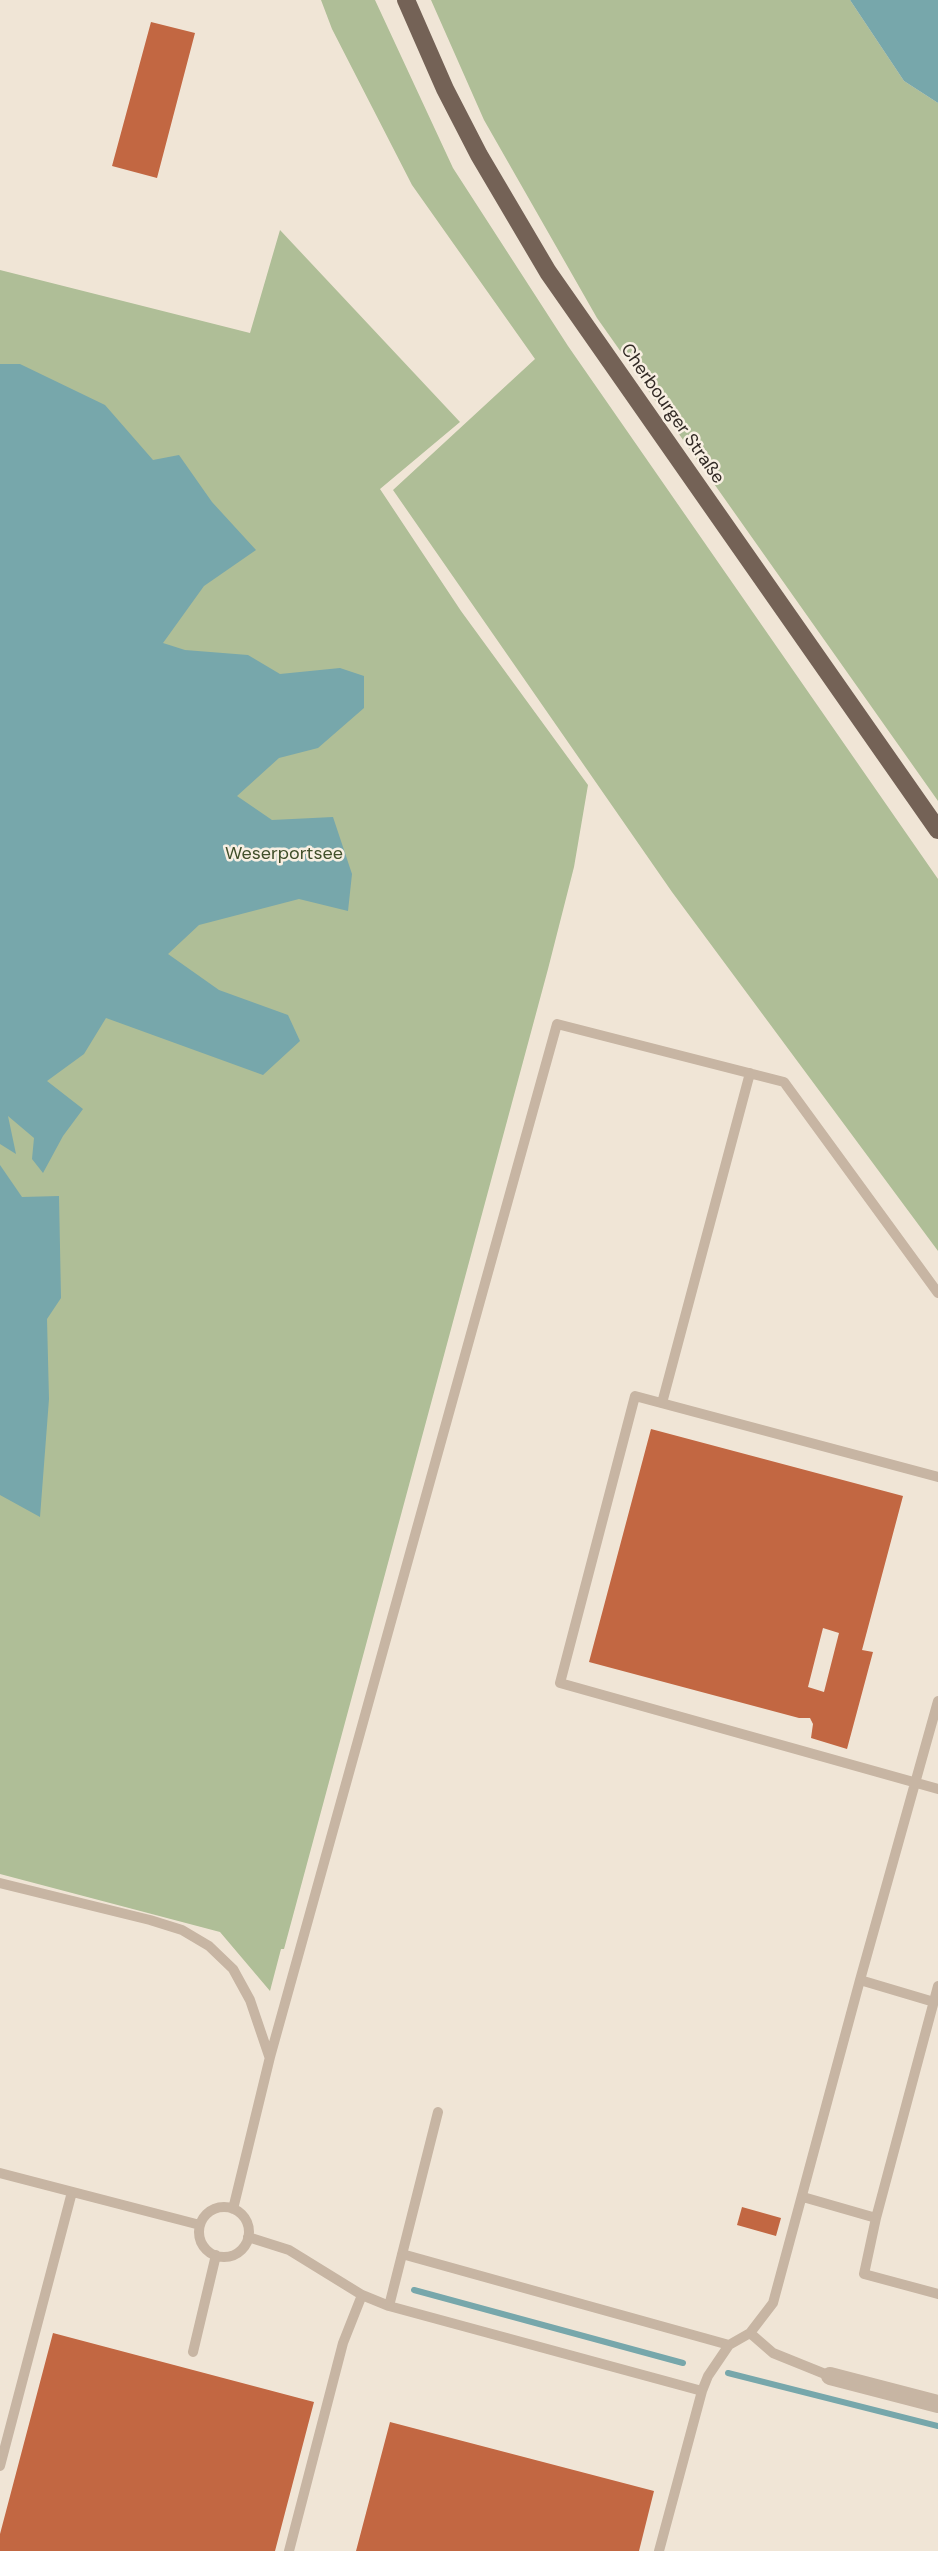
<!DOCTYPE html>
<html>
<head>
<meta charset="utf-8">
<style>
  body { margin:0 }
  canvas { display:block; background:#f0e5d6 }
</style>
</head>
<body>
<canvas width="938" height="2551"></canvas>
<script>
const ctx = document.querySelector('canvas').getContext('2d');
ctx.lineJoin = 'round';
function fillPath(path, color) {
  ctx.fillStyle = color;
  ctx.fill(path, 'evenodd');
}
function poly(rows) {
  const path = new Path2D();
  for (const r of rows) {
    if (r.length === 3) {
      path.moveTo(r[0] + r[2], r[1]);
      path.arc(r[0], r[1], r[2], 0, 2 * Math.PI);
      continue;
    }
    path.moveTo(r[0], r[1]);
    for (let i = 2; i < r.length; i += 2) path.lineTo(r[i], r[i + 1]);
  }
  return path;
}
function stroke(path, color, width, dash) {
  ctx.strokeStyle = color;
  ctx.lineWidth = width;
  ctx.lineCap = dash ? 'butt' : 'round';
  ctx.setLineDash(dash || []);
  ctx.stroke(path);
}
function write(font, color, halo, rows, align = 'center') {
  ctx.font = font + ' "DM Sans",sans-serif';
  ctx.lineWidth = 5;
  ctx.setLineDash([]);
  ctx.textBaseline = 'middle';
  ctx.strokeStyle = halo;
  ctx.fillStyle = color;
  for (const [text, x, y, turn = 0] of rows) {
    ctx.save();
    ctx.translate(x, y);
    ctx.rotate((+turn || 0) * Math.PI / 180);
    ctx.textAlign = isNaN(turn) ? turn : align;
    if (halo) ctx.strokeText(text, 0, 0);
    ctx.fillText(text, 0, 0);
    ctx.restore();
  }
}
fillPath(poly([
  [321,0,375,0,453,168,568,346,938,879,938,1251,672,892,393,490,535,359,412,185,332,29],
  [431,0,850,0,904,81,938,103,938,801,597,318,484,120],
  [280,230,460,422,380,489,461,611,588,785,574,867,548,969,284,1949,281,1949,270,1991,220,1932,0,1874,0,270,250,333]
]), '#afbe97');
fillPath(poly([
  [850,0,938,0,938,103,904,81],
  [0,364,20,364,105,405,153,460,179,455,212,502,256,550,204,586,163,643,185,650,248,655,280,674,340,668,364,676,364,708,318,748,279,758,237,796,272,820,333,817,352,874,348,911,299,899,199,925,168,954,219,990,288,1015,300,1041,263,1075,106,1018,84,1054,47,1081,83,1109,63,1136,43,1173,32,1159,34,1138,8,1116,16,1154,0,1144],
  [0,1165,22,1197,59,1196,61,1298,47,1319,49,1399,40,1517,0,1495]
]), '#77a7ab');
stroke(poly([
  [414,2290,683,2363],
  [728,2373,938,2426]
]), '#77a7ab', 6);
fillPath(poly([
  [151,22,195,33,157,178,112,166],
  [651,1429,903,1496,862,1650,873,1652,847,1749,811,1738,813,1724,810,1718,799,1718,589,1662],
  [823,1628,839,1633,824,1692,808,1687],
  [742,2207,781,2218,776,2236,737,2225],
  [53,2333,314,2402,275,2551,0,2551,0,2534],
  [390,2422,654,2491,639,2551,356,2551]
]), '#c26742');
stroke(poly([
  [662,1403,750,1073],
  [938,1477,635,1396,560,1683,938,1789],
  [0,1883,150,1920,182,1930,209,1946,233,1969,250,2000,269,2056],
  [860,1980,934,2002],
  [0,2173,200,2225],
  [803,2197,876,2218,864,2274,938,2294],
  [224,2232,25],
  [233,2209,270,2057,557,1024,784,1082,938,1293],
  [876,2218,938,1986],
  [248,2237,289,2250,362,2295,389,2306,702,2391],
  [402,2254,729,2345,750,2333,773,2303,860,1980,938,1701],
  [389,2306,438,2112],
  [750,2333,773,2353,830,2376],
  [193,2352,216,2255],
  [0,2466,72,2192],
  [289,2551,343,2343,362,2295],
  [659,2551,702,2391,708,2376,729,2345]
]), '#c7b5a3', 10);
stroke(poly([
  [830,2376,938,2404]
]), '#c7b5a3', 18);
stroke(poly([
  [406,0,445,89,479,155,548,272,938,830]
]), '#746256', 18);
write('18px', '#322a25', '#f8efe2', [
  ["Cherbourger Straße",672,414,55]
]);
write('18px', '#404f2a', '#f8efe2', [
  ["Weserportsee",284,854]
]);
</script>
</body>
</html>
